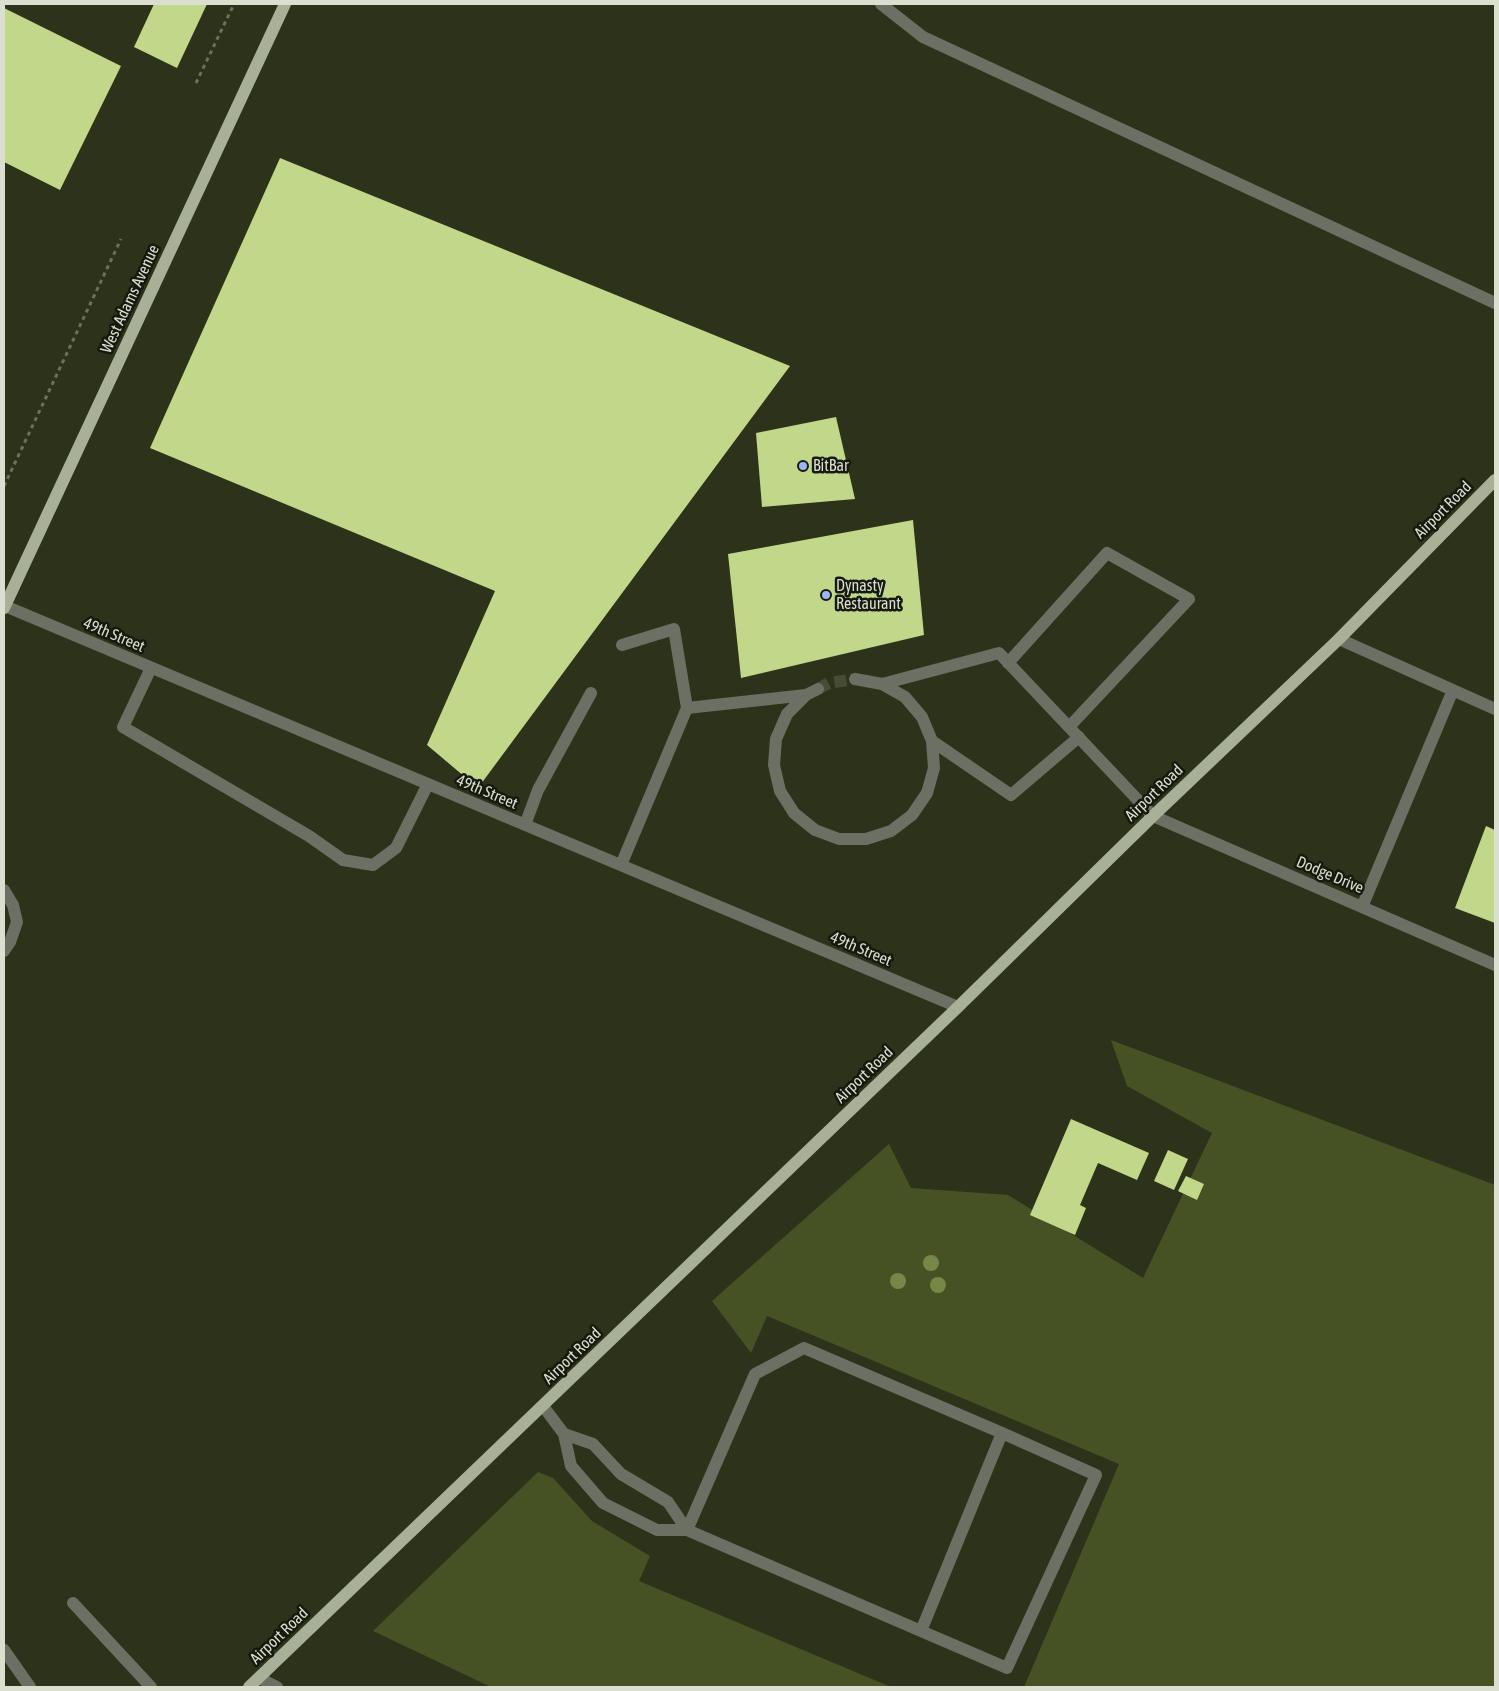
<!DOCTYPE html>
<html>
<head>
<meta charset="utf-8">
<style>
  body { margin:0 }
  #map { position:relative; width:1499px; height:1691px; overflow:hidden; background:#2c331a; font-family:"Asap Condensed",sans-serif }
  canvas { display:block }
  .frame { position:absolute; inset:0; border:5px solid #dadfd0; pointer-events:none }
</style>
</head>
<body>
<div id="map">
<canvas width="1499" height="1691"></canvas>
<div class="frame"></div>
</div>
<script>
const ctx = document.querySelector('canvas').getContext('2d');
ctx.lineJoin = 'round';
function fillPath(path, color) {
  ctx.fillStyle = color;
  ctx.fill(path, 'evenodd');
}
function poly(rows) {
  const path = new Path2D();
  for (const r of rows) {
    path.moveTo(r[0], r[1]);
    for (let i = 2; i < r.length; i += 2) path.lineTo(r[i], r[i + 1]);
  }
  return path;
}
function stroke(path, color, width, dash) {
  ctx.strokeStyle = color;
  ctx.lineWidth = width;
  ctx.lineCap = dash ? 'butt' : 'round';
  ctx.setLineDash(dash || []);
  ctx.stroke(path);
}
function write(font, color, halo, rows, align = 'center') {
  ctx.font = font + ' "Asap Condensed",sans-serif';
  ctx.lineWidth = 5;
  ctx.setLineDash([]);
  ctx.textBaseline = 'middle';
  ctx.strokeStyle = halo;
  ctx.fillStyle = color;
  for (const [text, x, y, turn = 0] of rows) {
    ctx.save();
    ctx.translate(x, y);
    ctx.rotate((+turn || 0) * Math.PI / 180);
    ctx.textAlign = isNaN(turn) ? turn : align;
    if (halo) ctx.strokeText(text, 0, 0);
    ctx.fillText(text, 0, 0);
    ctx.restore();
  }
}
fillPath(poly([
  [1111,1040,1495,1185,1495,1687,1024,1687,1119,1464,767,1316,751,1353,712,1301,889,1144,911,1188,1008,1195,1143,1278,1212,1133,1127,1086],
  [538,1472,553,1478,592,1521,650,1556,639,1581,891,1687,491,1687,373,1631]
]), '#465224');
fillPath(poly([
  [154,4,207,4,177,68,134,47],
  [4,8,121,66,60,190,4,162],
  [280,158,790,366,478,788,427,745,495,591,150,448],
  [836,417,855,499,762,507,756,433],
  [913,520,924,635,741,678,728,554],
  [1486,826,1495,830,1495,923,1455,908],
  [1071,1119,1149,1153,1137,1180,1098,1163,1080,1205,1086,1208,1075,1235,1030,1215],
  [1168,1150,1188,1159,1174,1190,1154,1181],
  [1186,1176,1204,1184,1197,1200,1178,1191]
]), '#c1d88a');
stroke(poly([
  [818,689,829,683,855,679]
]), '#464d35', 12, [12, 6]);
stroke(poly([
  [196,83,234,4],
  [4,486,121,239]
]), '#6b715c', 3, [4, 4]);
stroke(poly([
  [881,4,923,37,1495,303],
  [5,606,958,1007],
  [1339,639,1495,709],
  [622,645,674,629,687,708],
  [1008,663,1107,553,1189,599,1069,727],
  [151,668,123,727,309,836,343,860,373,865,396,848,428,784],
  [882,684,999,653,1153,816,1495,965],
  [818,689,806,695,787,714,776,739,774,765,780,791,794,813,815,830,839,839,866,839,891,831,912,815,927,793,934,768,932,741,922,717,905,697,882,684,855,679],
  [932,741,1011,795,1079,737],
  [525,825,538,790,591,693],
  [621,865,687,708,806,695],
  [4,890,13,905,17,922,10,942,4,951],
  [1362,907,1453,690],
  [543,1406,564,1434,571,1466,603,1503,657,1530,687,1530,921,1631,1002,1433,804,1348,755,1374,687,1530],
  [564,1434,593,1444,621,1474,668,1502,687,1530],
  [73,1603,151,1687],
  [921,1631,1007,1668,1096,1475,1002,1433],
  [4,1650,30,1687],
  [259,1678,277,1687]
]), '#6c7064', 12);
stroke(poly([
  [4,608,285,4],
  [249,1687,958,1007,1153,816,1339,639,1495,480]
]), '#a8b097', 12);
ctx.fillStyle = '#768845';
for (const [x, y] of [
  [931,1263],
  [898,1281],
  [938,1285]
]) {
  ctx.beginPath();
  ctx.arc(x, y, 8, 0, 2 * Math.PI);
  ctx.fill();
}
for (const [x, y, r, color] of [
  [803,466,5,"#9fb3fd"],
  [826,595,5,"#9fb3fd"]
]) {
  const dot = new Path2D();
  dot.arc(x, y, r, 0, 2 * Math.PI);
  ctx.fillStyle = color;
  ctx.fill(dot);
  stroke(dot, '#16190e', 2);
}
write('16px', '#dadfd0', '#16190e', [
  ["West Adams Avenue",130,299,-65],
  ["Airport Road",1443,510,-45],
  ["49th Street",114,635,23],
  ["49th Street",487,792,23],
  ["Airport Road",1154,793,-44],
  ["Dodge Drive",1330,875,23],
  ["49th Street",861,949,23],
  ["Airport Road",864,1075,-44],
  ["Airport Road",572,1356,-44],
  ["Airport Road",279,1636,-44]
]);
write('16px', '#dadfd0', '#16190e', [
  ["BitBar",813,466],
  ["Dynasty",836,586],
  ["Restaurant",836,604]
], 'left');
</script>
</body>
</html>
